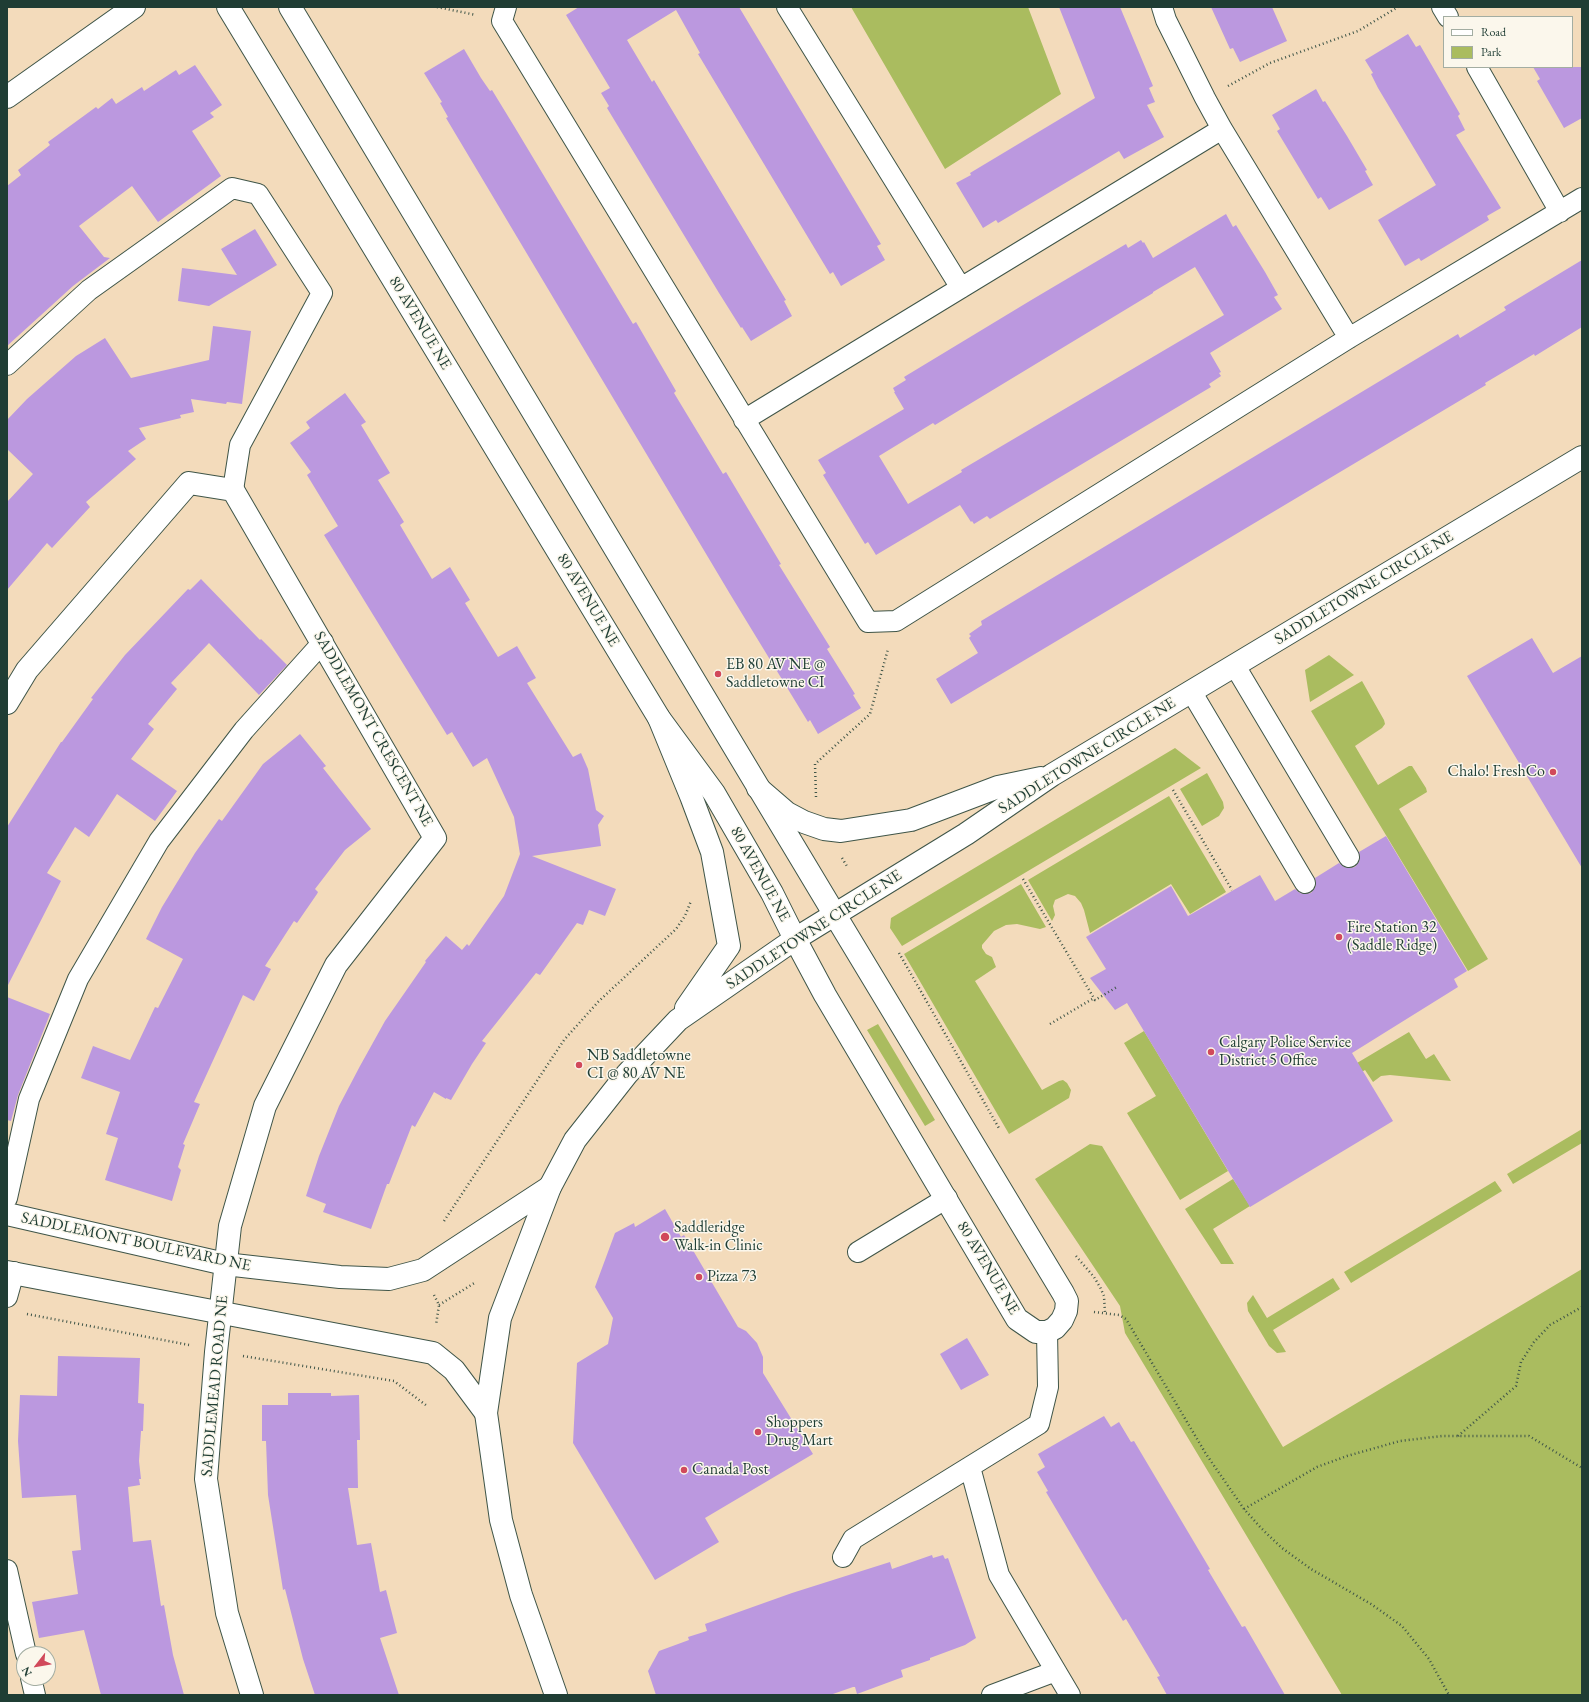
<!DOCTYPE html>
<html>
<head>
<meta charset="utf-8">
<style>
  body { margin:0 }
  #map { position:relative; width:1589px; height:1702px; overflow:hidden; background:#f3dbbb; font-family:"EB Garamond",serif }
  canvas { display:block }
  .frame { position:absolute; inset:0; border:8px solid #1f3d34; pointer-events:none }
  .legend { position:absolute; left:1443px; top:16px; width:130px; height:52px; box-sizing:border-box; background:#fbf7ec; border:1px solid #a3ada2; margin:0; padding:5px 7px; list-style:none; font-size:12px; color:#1f3d34 }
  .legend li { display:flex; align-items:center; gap:8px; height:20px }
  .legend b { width:20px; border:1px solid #a3ada2 }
  .north { position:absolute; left:16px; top:1646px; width:40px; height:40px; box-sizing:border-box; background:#fbf7ec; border:1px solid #a3ada2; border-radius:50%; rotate:239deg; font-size:11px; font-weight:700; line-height:16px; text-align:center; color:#1f3d34 }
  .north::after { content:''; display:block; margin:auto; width:14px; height:18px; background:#d1495b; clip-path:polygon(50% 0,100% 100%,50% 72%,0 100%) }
</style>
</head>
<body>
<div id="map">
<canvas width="1589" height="1702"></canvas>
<div class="frame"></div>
<ul class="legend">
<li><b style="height:5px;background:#fff"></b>Road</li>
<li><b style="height:11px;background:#aabc5f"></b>Park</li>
</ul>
<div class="north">N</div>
</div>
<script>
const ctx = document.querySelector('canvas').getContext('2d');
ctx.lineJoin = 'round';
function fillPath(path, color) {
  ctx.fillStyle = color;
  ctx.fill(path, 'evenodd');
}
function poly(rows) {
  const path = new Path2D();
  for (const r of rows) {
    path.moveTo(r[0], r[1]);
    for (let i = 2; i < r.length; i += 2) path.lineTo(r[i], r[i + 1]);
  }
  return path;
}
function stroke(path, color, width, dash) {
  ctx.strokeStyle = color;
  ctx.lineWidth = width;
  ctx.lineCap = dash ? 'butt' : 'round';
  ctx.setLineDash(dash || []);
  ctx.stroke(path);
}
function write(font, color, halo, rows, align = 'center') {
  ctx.font = font + ' "EB Garamond",serif';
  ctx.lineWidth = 3;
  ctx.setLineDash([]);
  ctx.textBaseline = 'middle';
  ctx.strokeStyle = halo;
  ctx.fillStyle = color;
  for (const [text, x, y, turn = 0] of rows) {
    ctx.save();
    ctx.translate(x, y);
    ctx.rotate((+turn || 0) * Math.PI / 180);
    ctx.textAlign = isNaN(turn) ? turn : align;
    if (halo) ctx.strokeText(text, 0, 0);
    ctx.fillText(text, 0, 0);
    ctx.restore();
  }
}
fillPath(poly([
  [851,7,1028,7,1061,94,945,169],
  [1329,655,1354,675,1310,702,1305,670],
  [1362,681,1384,720,1385,724,1382,728,1355,746,1378,785,1409,766,1412,766,1426,788,1427,792,1399,809,1488,959,1468,971,1311,711],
  [1175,748,1201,768,902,946,890,928,891,918],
  [1207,773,1223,802,1224,808,1219,816,1202,826,1180,789],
  [1169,796,1226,892,1190,914,1171,884,1090,933,1084,910,1081,903,1075,896,1068,894,1055,900,1053,906,1055,915,1052,921,1028,880],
  [1021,884,1046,927,1040,929,1017,924,1006,925,994,931,982,945,982,948,986,954,992,957,996,967,975,981,1042,1090,1059,1081,1063,1080,1067,1083,1071,1090,1069,1098,1009,1134,904,954],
  [878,1024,935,1120,925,1126,867,1030],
  [1144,1031,1228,1171,1180,1200,1127,1113,1156,1096,1124,1043],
  [1409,1032,1426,1059,1434,1054,1451,1081,1390,1075,1381,1076,1373,1082,1365,1070,1303,1108,1310,1091],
  [1582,1129,1582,1143,1513,1184,1507,1174],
  [1090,1144,1102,1146,1283,1447,1582,1269,1582,1695,1342,1695,1125,1333,1120,1306,1035,1179],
  [1233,1179,1250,1206,1213,1229,1234,1264,1221,1264,1185,1209],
  [1495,1181,1502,1191,1351,1283,1344,1272],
  [1333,1278,1340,1289,1273,1330,1286,1352,1277,1353,1269,1346,1248,1311,1247,1303,1253,1295,1267,1318]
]), '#aabc5f');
fillPath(poly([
  [579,7,739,7,881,244,877,246,885,260,841,286,833,272,830,274,698,54,700,53,676,10,627,40,652,82,654,80,786,300,784,301,792,316,751,341,742,327,741,328,719,293,607,108,609,106,601,93,610,88,566,15],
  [1059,7,1120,7,1153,86,1149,88,1155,102,1147,105,1164,137,1124,159,1119,151,998,223,996,220,983,228,956,183,971,175,970,173,1095,98],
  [1211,7,1272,7,1287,41,1240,62,1233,48,1230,49],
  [1408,34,1416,47,1420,45,1460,114,1458,116,1465,130,1456,135,1501,208,1487,216,1489,220,1421,261,1419,258,1405,266,1378,220,1436,185,1378,88,1371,74,1373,73,1365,60],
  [464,49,481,78,490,91,492,90,514,126,633,324,636,322,676,391,674,393,723,474,726,472,781,564,779,565,830,647,827,649,855,694,853,695,861,708,818,734,810,720,808,722,730,594,446,118,448,117,440,103,442,102,424,73],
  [195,65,222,105,210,113,214,117,192,131,221,176,158,222,132,186,79,226,104,257,110,258,73,286,7,346,7,186,21,175,18,170,50,145,48,142,96,107,98,109,112,98,116,104,142,87,144,91,176,70,179,75],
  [1533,67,1582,67,1582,118,1564,128,1537,81,1540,79],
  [1316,89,1323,102,1325,101,1347,136,1367,170,1365,171,1373,185,1329,210,1321,197,1318,199,1277,131,1280,129,1272,115],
  [1226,214,1233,227,1236,225,1265,272,1278,295,1274,297,1282,309,1210,353,1221,372,1219,373,1221,376,1209,384,1211,387,990,519,987,516,974,524,972,521,971,522,960,505,876,555,868,542,865,544,823,475,826,473,818,460,904,409,894,392,895,392,893,388,906,380,904,377,1033,299,1126,244,1128,248,1141,240,1143,243,1144,242,1153,258],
  [1195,267,1224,315,961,470,962,472,908,504,879,456,933,423,935,425,1153,293,1153,292],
  [255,229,277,265,209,306,178,301,182,268,237,275,221,249],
  [1582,260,1582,327,1535,356,1534,354,1485,383,1486,385,951,704,936,679,978,653,969,638,971,636,969,634,982,625,981,621,1458,334,1460,338,1506,310,1504,307],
  [213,326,251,331,242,404,227,402,226,404,191,399,194,412,180,415,181,418,139,428,146,439,128,451,136,459,86,502,90,507,52,548,47,543,7,590,7,502,33,474,7,449,7,420,27,399,76,356,105,338,131,378,209,360],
  [345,393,366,422,361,425,390,473,378,480,404,522,400,525,432,579,450,567,470,600,465,603,498,657,517,646,536,678,527,683,573,757,581,753,588,769,596,810,604,816,598,825,601,846,532,856,616,889,605,916,589,910,583,925,577,923,540,975,536,973,482,1041,486,1043,472,1064,451,1100,446,1098,446,1099,434,1092,415,1127,412,1125,389,1184,387,1184,371,1229,323,1212,326,1204,306,1196,319,1156,339,1106,360,1066,385,1021,426,962,425,961,446,936,462,950,467,944,469,946,504,896,520,854,514,817,487,758,473,767,452,732,447,735,324,535,338,526,307,475,311,472,290,443,310,428,306,422],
  [201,579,260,640,261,639,287,665,259,695,209,643,171,683,177,689,148,724,154,729,131,759,177,791,155,821,117,794,89,837,75,827,47,873,61,881,7,987,7,827,61,742,62,742,93,699,91,698,125,655,188,589,190,590],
  [1532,638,1553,673,1582,656,1582,868,1467,676],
  [300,734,326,766,323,768,371,829,345,850,315,889,318,892,317,894,297,923,294,921,265,966,271,969,254,1001,243,995,194,1102,200,1104,183,1144,185,1145,178,1167,181,1170,172,1201,105,1180,118,1138,106,1134,120,1092,81,1078,93,1046,130,1060,155,1007,158,1008,183,959,146,939,162,907,195,853,219,819,222,821,263,764],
  [1386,836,1467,971,1454,979,1458,987,1352,1053,1393,1121,1250,1207,1127,1003,1115,1010,1090,978,1106,969,1086,937,1171,886,1188,916,1260,875,1275,901,1295,889,1300,893,1305,894,1311,893,1315,888,1316,883,1315,878,1339,863,1344,867,1350,868,1355,867,1359,862,1360,857,1359,852],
  [7,997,50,1014,18,1095,11,1121,7,1120],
  [665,1209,681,1237,684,1235,738,1327,746,1331,757,1343,763,1357,763,1373,813,1454,705,1518,719,1542,655,1580,573,1443,577,1363,608,1344,613,1318,595,1287,615,1233,634,1223,635,1227],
  [967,1338,989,1375,961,1390,940,1354],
  [58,1356,140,1358,138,1403,144,1404,143,1431,141,1431,139,1461,141,1479,139,1479,140,1485,128,1487,133,1542,151,1540,161,1606,164,1605,173,1655,184,1695,101,1695,84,1630,39,1638,32,1602,78,1594,72,1551,81,1550,76,1495,22,1498,18,1441,20,1395,57,1396],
  [288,1393,331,1393,331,1396,359,1395,360,1440,357,1440,358,1488,348,1488,357,1545,371,1543,380,1592,386,1590,397,1633,380,1638,399,1695,315,1695,303,1659,285,1589,283,1590,268,1495,266,1441,262,1441,262,1405,288,1405],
  [1104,1416,1111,1427,1119,1422,1131,1442,1134,1441,1210,1569,1208,1570,1242,1627,1245,1626,1285,1695,1167,1695,1157,1677,1160,1676,1126,1619,1123,1621,1098,1580,1046,1492,1048,1491,1037,1472,1045,1467,1038,1454],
  [932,1555,933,1558,943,1555,945,1559,948,1558,976,1638,965,1645,930,1658,930,1660,901,1670,903,1677,857,1694,855,1687,853,1687,830,1695,656,1695,648,1671,659,1651,689,1640,688,1637,707,1631,705,1624,792,1593,890,1562,892,1569]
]), '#bb98df');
const service = poly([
  [506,7,502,21,868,622,896,621,1349,338,1582,198],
  [787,7,961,288],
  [1162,7,1166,20,1205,98,1222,129,1349,338],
  [1442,7,1448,17],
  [1477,67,1560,212],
  [7,365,89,290,232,188,258,194,322,293,240,445,233,490],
  [744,420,1222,129],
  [1235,666,1349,857],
  [1191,691,1305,883],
  [7,1198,29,1099,78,979,159,841,244,730,323,642],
  [858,1252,947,1198],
  [7,1297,14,1272],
  [970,1467,999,1575,1070,1695],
  [843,1557,853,1539,1039,1424,1048,1387,1047,1332],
  [7,1570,26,1654],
  [31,1678,35,1695],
  [992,1695,1056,1671]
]);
const minor = poly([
  [7,97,134,7],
  [7,703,27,670,189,483,233,490,435,838,336,965,265,1106,230,1226,216,1352,206,1479,227,1613,252,1695],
  [795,939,825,995,1017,1319,1036,1332,1047,1332,1055,1328,1062,1320,1066,1311,1067,1301,1063,1293,835,915]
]);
const tertiary = poly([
  [228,7,659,718,714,793,772,893,795,939],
  [290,7,835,915],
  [7,1214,225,1264,340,1277,389,1279,423,1270,550,1187],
  [7,1272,433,1353,454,1370,486,1413]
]);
const secondary = poly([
  [659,718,691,796,712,852,729,946,686,1008],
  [758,788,787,813,804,822,824,829,841,831,911,820,998,787,1041,778],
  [556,1695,521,1595,501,1520,486,1413,500,1318,550,1187,575,1140,627,1074,678,1020,795,939,966,834,1052,775,1582,457]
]);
stroke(service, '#3f5548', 22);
stroke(minor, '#3f5548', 24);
stroke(tertiary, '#3f5548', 24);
stroke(secondary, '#3f5548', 24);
stroke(poly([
  [437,7,476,15],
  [1228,86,1270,63,1358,31,1398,7],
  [1173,790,1232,890],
  [816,797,815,764,870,714,888,649],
  [842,858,848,868],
  [1023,879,1095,1000,1117,987],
  [899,953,1000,1130],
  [1050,1024,1094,998],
  [444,1221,564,1040,598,1002,676,929,685,916,691,901],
  [1076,1256,1094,1277,1100,1287,1104,1296,1105,1313],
  [434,1295,439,1305,436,1325],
  [439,1305,476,1282],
  [1094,1312,1119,1315,1126,1319,1206,1454,1244,1509,1261,1528,1282,1548,1311,1569,1371,1604,1402,1626,1429,1659,1449,1695],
  [27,1314,189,1345],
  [243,1356,394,1381,427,1406],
  [1458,1436,1516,1386,1521,1362,1534,1342,1550,1325,1582,1307],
  [1244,1509,1317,1467,1347,1456,1400,1441,1442,1436,1529,1436,1582,1468]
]), '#3f5548', 2.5, [1, 3]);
stroke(service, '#fff', 20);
stroke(minor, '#fff', 22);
stroke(tertiary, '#fff', 22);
stroke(secondary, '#fff', 22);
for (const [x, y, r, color] of [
  [718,674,4,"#d1495b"],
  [1553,772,4,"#d1495b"],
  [1339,937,4,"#d1495b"],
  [1211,1052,4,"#d1495b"],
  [579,1065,4,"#d1495b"],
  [665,1237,5,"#d1495b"],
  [699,1277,4,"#d1495b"],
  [758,1432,4,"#d1495b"],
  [684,1470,4,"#d1495b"]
]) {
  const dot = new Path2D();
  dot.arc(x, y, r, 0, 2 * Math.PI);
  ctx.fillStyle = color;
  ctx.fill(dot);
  stroke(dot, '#fbf7ec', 1.5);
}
write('16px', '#1f3d34', '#fbf7ec', [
  ["80 AVENUE NE",420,323,59],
  ["SADDLETOWNE CIRCLE NE",1364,588,-31],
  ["80 AVENUE NE",588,600,59],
  ["SADDLEMONT CRESCENT NE",373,729,60],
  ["SADDLETOWNE CIRCLE NE",1087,756,-32],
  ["80 AVENUE NE",760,874,61],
  ["SADDLETOWNE CIRCLE NE",814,930,-33],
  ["SADDLEMONT BOULEVARD NE",136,1242,12],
  ["80 AVENUE NE",988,1268,59],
  ["SADDLEMEAD ROAD NE",215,1386,-85]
]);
write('16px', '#1f3d34', '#fbf7ec', [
  ["EB 80 AV NE @",726,665],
  ["Saddletowne CI",726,683],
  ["Chalo! FreshCo",1545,772,"right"],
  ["Fire Station 32",1347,928],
  ["(Saddle Ridge)",1347,946],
  ["Calgary Police Service",1219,1043],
  ["District 5 Office",1219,1061],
  ["NB Saddletowne",587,1056],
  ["CI @ 80 AV NE",587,1074],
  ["Saddleridge",674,1228],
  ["Walk-in Clinic",674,1246],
  ["Pizza 73",707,1277],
  ["Shoppers",766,1423],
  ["Drug Mart",766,1441],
  ["Canada Post",692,1470]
], 'left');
</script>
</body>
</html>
